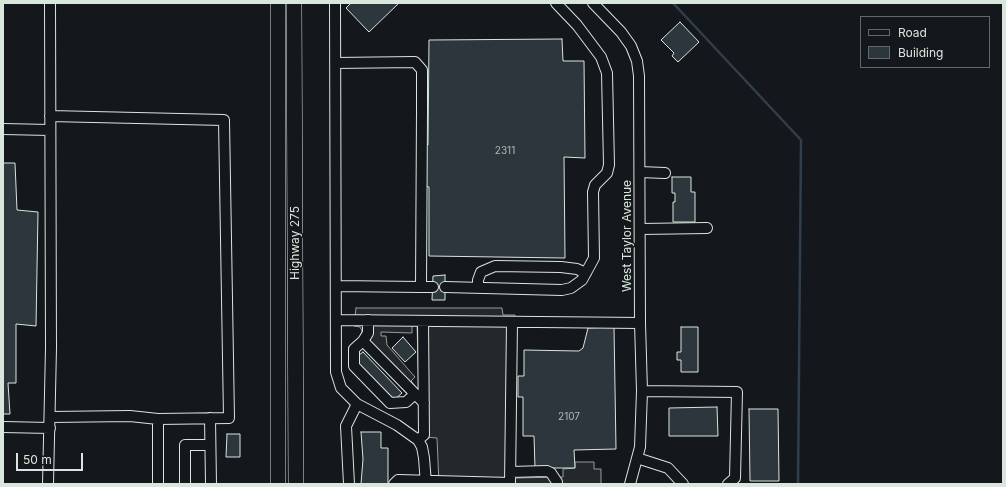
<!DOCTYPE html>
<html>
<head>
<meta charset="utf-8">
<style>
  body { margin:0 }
  #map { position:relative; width:1006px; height:487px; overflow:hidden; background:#14181c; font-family:Inter,sans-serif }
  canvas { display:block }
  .frame { position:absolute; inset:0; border:4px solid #d8e6dc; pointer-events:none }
  .legend { position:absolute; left:860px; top:16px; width:130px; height:52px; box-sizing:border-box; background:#14181c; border:1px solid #626a69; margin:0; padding:5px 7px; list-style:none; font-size:12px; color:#d8e6dc }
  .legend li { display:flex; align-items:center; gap:8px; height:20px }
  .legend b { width:20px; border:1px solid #626a69 }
  .scale { position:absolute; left:16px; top:453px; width:67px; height:18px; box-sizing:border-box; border:2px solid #d8e6dc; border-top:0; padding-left:5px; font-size:12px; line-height:14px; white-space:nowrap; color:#d8e6dc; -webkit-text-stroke:3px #14181c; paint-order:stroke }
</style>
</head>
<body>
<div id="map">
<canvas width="1006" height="487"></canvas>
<div class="frame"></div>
<ul class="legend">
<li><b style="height:5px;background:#14181c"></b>Road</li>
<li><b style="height:11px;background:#2c363c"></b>Building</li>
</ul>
<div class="scale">50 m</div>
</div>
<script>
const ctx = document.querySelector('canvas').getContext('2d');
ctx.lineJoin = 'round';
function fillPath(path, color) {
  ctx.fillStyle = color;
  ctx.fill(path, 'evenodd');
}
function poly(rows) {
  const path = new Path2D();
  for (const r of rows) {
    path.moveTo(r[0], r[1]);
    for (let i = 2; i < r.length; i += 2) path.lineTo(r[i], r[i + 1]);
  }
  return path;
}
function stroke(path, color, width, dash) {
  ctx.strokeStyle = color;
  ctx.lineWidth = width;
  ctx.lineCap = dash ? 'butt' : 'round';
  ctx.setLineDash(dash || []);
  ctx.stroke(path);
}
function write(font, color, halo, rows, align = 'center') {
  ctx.font = font + ' Inter,sans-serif';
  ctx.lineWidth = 3;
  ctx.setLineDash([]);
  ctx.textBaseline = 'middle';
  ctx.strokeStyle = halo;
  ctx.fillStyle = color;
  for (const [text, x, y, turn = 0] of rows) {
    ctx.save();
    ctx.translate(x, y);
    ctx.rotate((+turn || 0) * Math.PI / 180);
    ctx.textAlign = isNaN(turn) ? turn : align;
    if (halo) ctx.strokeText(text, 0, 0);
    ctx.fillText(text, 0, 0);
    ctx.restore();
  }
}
const parking = poly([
  [356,308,502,308,503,315,515,315,514,478,563,477,563,469,575,468,575,462,594,462,594,469,601,469,601,484,439,484,437,438,426,437,420,424,417,325,412,325,412,333,381,332,381,336,386,336,387,345,415,377,411,381,415,386,407,394,359,340,362,331,360,327,354,326,356,308]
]);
fillPath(parking, '#24282b');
stroke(parking, '#939e99', 1);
stroke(poly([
  [673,3,801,140,798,484]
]), '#2f3f4d', 2.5);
const building = poly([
  [351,3,399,3,369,32,346,8,351,3],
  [680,22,699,42,678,62,672,56,674,53,661,40,680,22],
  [562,39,563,61,584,61,585,158,564,157,565,258,429,256,429,187,425,186,424,144,428,145,429,40,562,39],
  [3,163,15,163,17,210,38,212,36,326,16,324,16,383,8,383,10,414,3,414,3,163],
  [672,177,691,177,691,192,695,192,695,222,673,222,673,202,675,202,675,193,672,193,672,177],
  [445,275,445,300,432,300,433,276,445,275],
  [614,327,616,449,574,450,575,468,535,468,534,436,523,436,523,397,518,397,518,376,524,376,524,350,579,351,583,348,588,328,614,327],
  [681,327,698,327,698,372,681,372,681,360,677,360,677,352,681,352,681,327],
  [403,337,416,352,405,362,392,348,403,337],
  [363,352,402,393,394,400,354,359,363,352],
  [717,407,718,436,669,436,669,408,717,407],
  [749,409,778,409,779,481,750,481,749,409],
  [361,432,381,432,381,448,388,448,388,484,361,484,363,459,361,432],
  [227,434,240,434,240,457,226,457,227,434]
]);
fillPath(building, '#2c363c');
stroke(building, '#d8e6dc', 1);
const minor = poly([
  [335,3,336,372,341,388,357,404,397,425,418,440,422,447,424,458,426,484],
  [593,3,621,32,631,46,637,61,639,76,640,323,642,391,640,447,630,484],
  [335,63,415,62,422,70,422,110,421,287,336,286],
  [50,116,224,120,229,418,158,419],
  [3,129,50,130],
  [640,172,665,173],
  [641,229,707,228],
  [421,287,433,287],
  [445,287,562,290,571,288,582,280,594,258,593,192,595,185,607,173,609,165,607,73,601,57,577,25,556,3],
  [478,288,478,280,481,272,495,266,561,267,577,269,586,273],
  [336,320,640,323],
  [368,320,368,333,363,341,424,403],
  [363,341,354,349,354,366,390,403,406,402,415,394],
  [642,391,737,392,735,478,728,484],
  [50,417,130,416,158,419,158,484],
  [210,418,211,484],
  [3,427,50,428],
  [418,440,424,435,423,321],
  [637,458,668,468,683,484],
  [510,472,547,471,551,473,557,482],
  [48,484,51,348,50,3],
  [185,484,185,445,210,445],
  [349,484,346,426,357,404],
  [394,484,398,480,510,483],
  [510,484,512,322]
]);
const highway = poly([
  [278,3,278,484],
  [294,3,296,484]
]);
stroke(minor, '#d8e6dc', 12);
stroke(highway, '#d8e6dc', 16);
stroke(minor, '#14181c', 10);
stroke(highway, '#14181c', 15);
write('10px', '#adbab4', null, [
  ["2311",505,151],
  ["2107",569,417]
]);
write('12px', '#d8e6dc', '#14181c', [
  ["West Taylor Avenue",627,236,-90],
  ["Highway 275",295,243,-90]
]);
</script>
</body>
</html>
